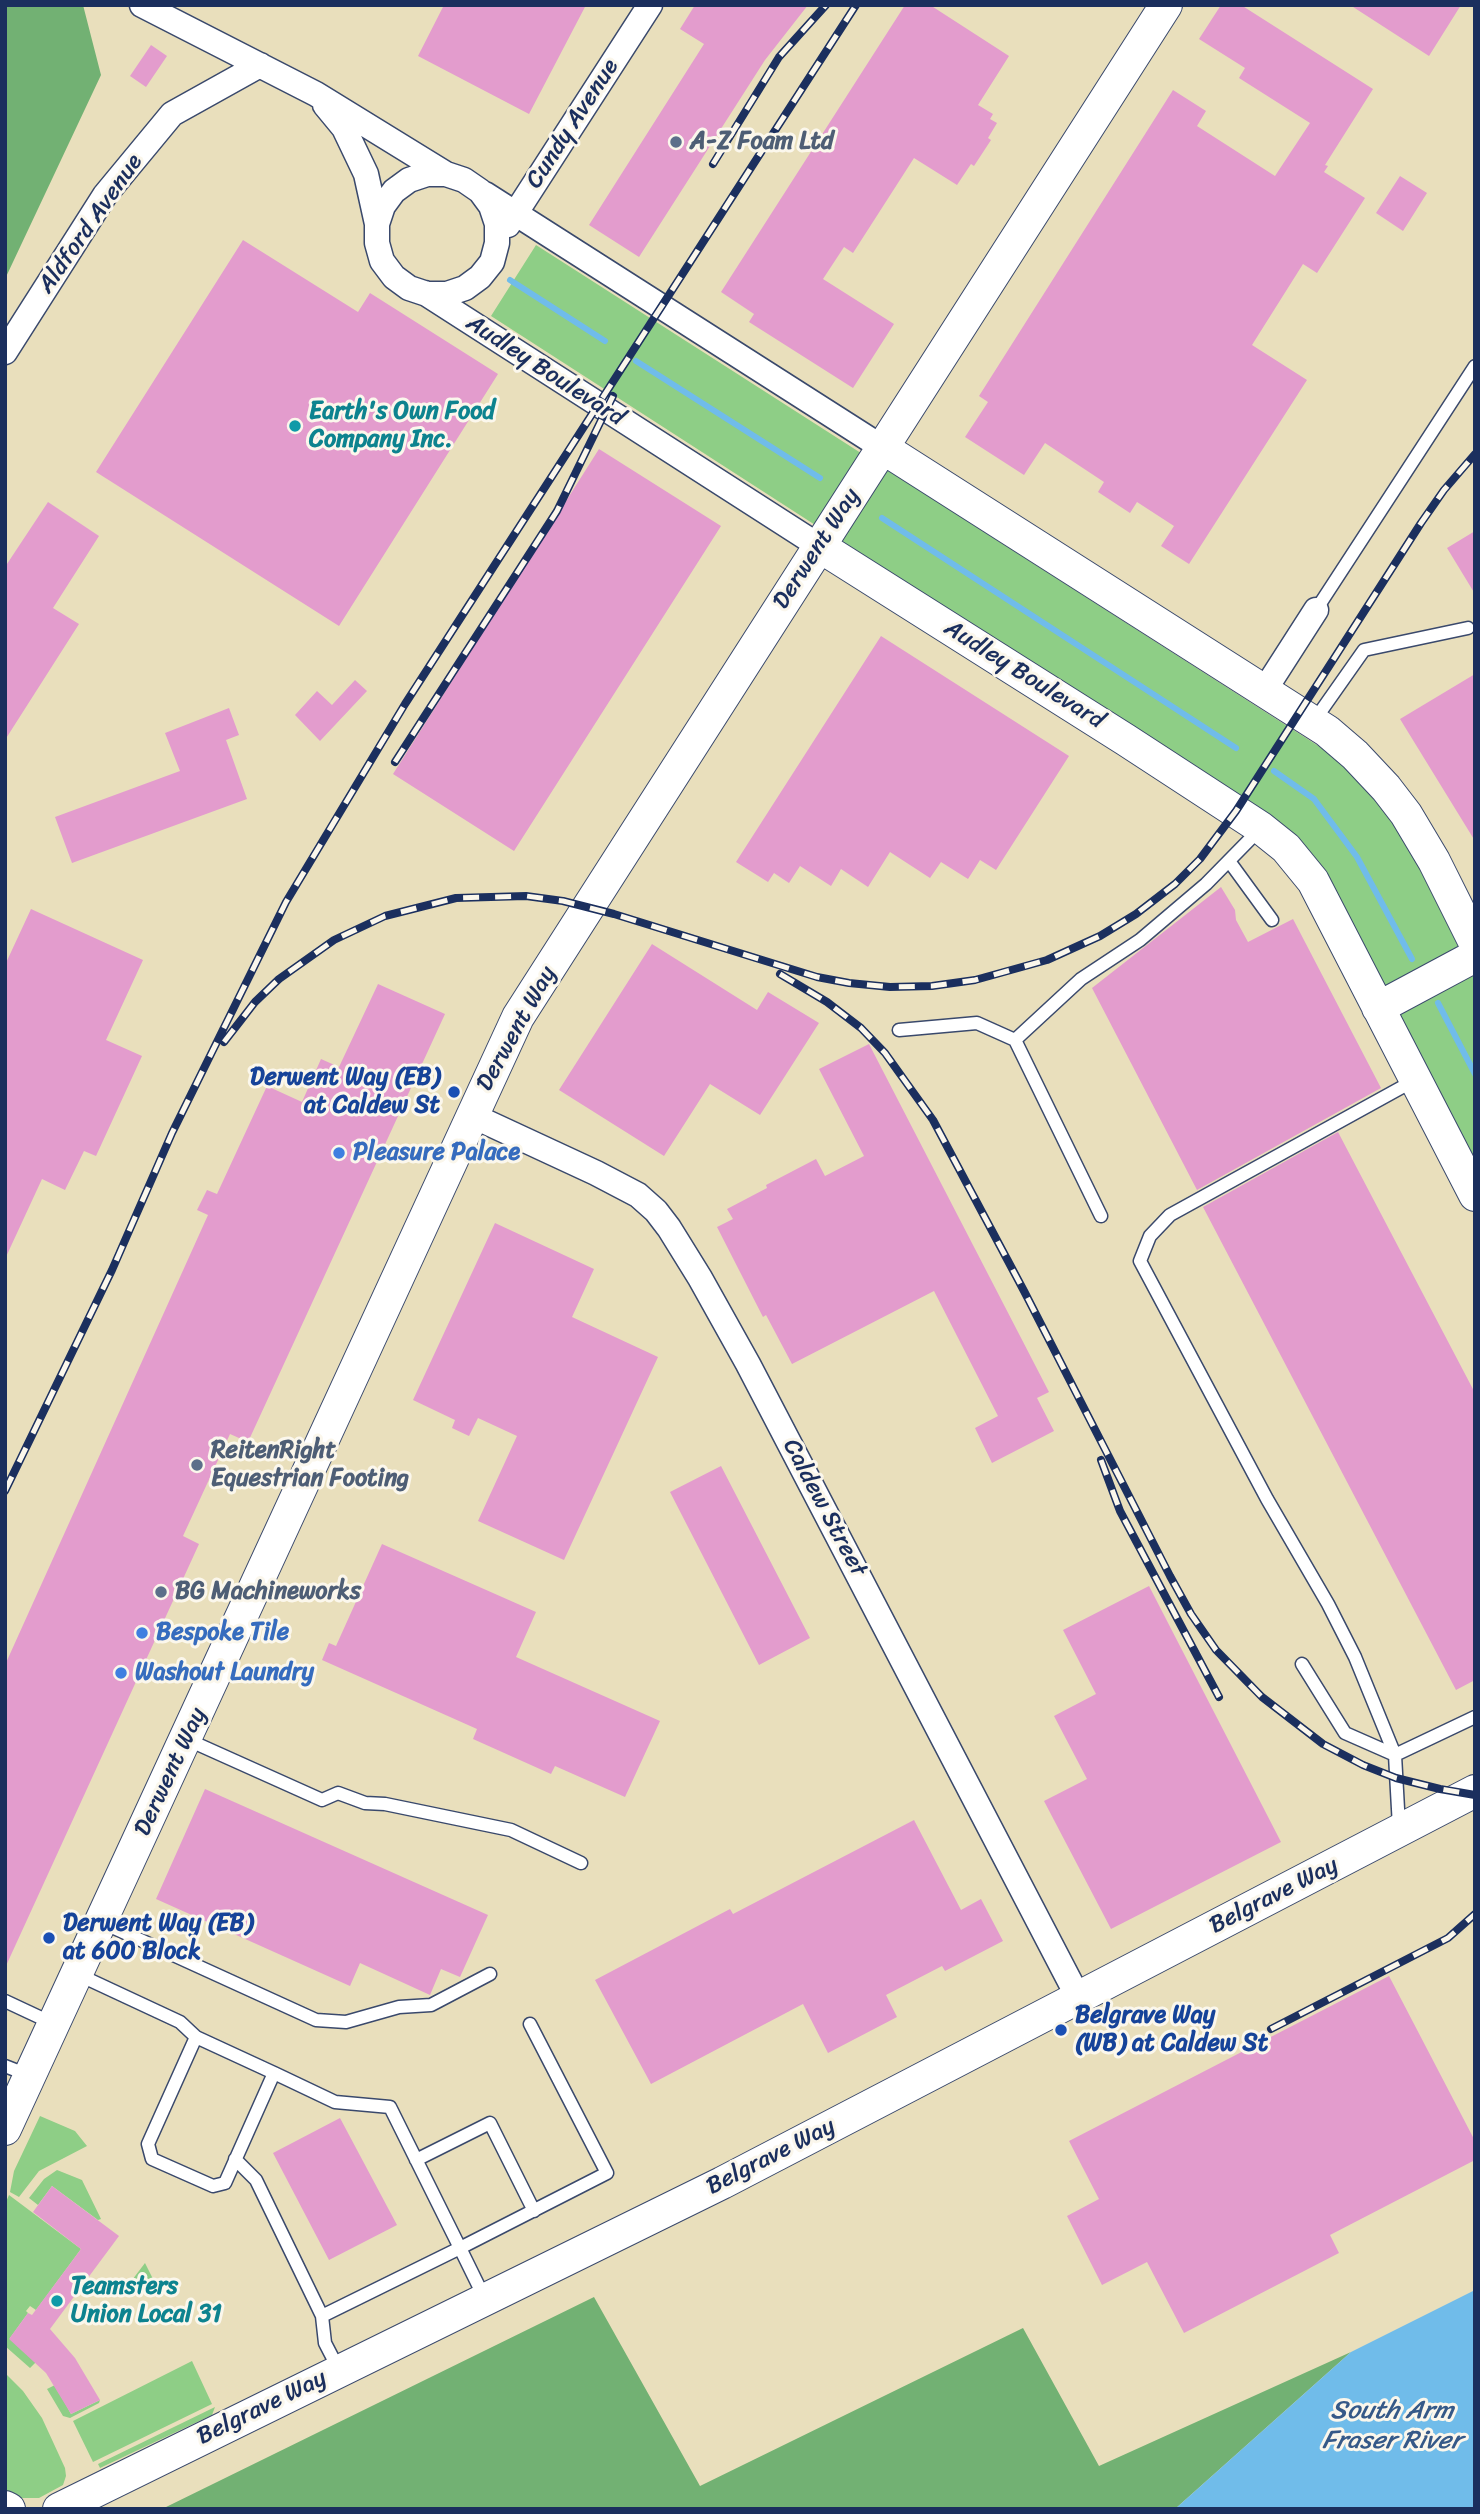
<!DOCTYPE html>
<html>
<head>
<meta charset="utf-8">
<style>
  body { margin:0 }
  #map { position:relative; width:1480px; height:2514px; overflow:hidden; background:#e9dfbc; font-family:Sriracha,sans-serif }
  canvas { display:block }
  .frame { position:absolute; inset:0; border:7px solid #1b2f5e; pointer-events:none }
</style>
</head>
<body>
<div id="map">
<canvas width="1480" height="2514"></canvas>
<div class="frame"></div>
</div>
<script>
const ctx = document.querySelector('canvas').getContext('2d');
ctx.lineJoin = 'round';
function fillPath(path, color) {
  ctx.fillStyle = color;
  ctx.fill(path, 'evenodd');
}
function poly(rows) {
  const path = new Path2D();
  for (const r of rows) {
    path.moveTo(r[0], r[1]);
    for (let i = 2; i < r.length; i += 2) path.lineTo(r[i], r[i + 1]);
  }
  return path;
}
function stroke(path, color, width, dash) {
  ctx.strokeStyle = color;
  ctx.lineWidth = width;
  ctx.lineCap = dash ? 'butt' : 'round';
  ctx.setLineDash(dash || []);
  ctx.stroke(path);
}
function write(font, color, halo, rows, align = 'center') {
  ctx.font = font + ' Sriracha,sans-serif';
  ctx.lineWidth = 6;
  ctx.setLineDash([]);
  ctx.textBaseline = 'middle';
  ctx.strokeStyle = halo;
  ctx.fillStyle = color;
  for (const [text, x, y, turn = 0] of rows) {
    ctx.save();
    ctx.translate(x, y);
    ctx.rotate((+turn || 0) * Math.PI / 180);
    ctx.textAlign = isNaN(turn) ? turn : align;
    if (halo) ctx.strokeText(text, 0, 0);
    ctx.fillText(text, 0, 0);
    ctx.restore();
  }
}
fillPath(poly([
  [536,245,1345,763,1389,813,1475,964,1475,1163,1279,824,491,316],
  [40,2116,75,2131,87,2146,39,2171,19,2197,10,2192,14,2171],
  [57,2170,82,2180,101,2219,98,2220,52,2186,38,2205,29,2198,44,2179],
  [9,2195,81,2249,36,2310,30,2306,26,2311,28,2313,10,2338,36,2362,30,2368,5,2346,5,2204],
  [145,2263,155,2283,130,2296,126,2288],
  [192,2361,212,2404,93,2462,73,2421],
  [5,2373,23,2391,42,2418,65,2468,66,2476,63,2485,39,2498,18,2498,5,2494],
  [55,2385,71,2414,100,2400,99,2403,70,2418,63,2416,47,2389],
  [215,2407,212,2415,100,2468,98,2464]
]), '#8ece86');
fillPath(poly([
  [5,5,83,5,101,75,5,279],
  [594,2297,700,2486,1023,2328,1099,2466,1351,2352,1175,2509,162,2509]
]), '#72b173');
fillPath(poly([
  [1475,2290,1475,2509,1175,2509,1351,2352]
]), '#70bcea');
stroke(poly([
  [510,280,605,341],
  [636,361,820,478],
  [882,518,1236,748],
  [1274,771,1314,799,1357,857,1412,959],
  [1438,1003,1475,1074]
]), '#70bcea', 6);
fillPath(poly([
  [444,5,586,5,529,114,418,56],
  [695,5,808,5,765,60,639,257,589,225,704,44,680,29],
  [905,5,930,5,1009,56,978,105,993,114,990,119,997,123,988,138,991,140,974,166,971,164,957,185,914,158,853,253,844,247,823,279,894,324,853,388,749,322,754,314,721,292],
  [1221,5,1241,5,1373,89,1325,165,1328,166,1324,172,1365,198,1317,273,1303,264,1252,345,1307,380,1189,564,1161,546,1174,526,1137,502,1130,513,1098,492,1104,482,1045,443,1024,475,965,437,988,402,979,396,1173,90,1206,111,1197,126,1275,176,1310,123,1239,78,1245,68,1199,39],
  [1350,5,1461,5,1429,56],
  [151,45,167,56,146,87,130,76],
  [1400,176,1427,193,1403,231,1376,213],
  [243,240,358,312,370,293,498,374,339,626,96,472],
  [599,449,721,526,514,851,393,774],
  [48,502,99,536,53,608,79,624,5,740,5,567],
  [1475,531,1475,594,1447,548],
  [881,636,1069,756,996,870,980,860,968,879,941,862,930,878,890,852,868,887,841,869,831,886,800,866,789,883,774,873,768,882,736,862],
  [1475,674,1475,841,1400,719],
  [355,680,367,691,320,741,295,715,317,691,332,705],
  [229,708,239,735,226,740,247,799,72,863,55,817,180,771,165,733],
  [1221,887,1235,910,1236,920,1248,942,1293,919,1381,1088,1197,1190,1092,988],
  [31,909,143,960,106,1040,142,1056,96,1156,84,1151,65,1190,42,1179,5,1259,5,965],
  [652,944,757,1010,768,992,819,1023,760,1115,710,1084,664,1156,559,1090],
  [378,984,445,1014,248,1442,230,1434,183,1536,199,1544,5,1968,5,1665,208,1215,197,1210,207,1190,217,1194,267,1086,302,1102,321,1059,339,1067],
  [869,1044,1049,1392,1037,1398,1054,1431,992,1463,975,1428,998,1416,934,1291,792,1364,766,1315,763,1317,717,1227,733,1219,727,1209,767,1188,766,1185,816,1159,825,1176,864,1156,819,1069],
  [1338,1132,1475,1393,1475,1680,1456,1690,1203,1207],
  [495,1223,594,1269,572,1317,658,1357,564,1560,478,1521,517,1436,478,1418,469,1436,452,1428,455,1420,413,1400],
  [721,1466,810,1638,759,1665,670,1492],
  [382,1544,536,1612,516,1657,660,1721,625,1797,555,1766,551,1774,473,1739,477,1729,322,1660,329,1643,336,1646],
  [1149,1586,1281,1842,1111,1929,1044,1801,1087,1779,1054,1716,1096,1694,1063,1630],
  [205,1789,488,1915,460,1977,441,1969,430,1995,360,1963,350,1986,156,1899],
  [914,1820,961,1910,981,1899,1003,1941,945,1971,942,1966,886,1995,897,2017,828,2053,803,2004,651,2084,595,1980,730,1909,733,1914],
  [1389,1976,1475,2141,1475,2160,1330,2235,1339,2253,1184,2333,1147,2262,1102,2285,1067,2216,1099,2199,1069,2141],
  [340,2118,397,2225,329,2260,273,2153],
  [52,2186,119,2236,50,2329,75,2358,100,2400,71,2414,46,2373,9,2339,28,2313,32,2315,81,2249,33,2212]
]), '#e39ccd');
const service = poly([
  [1316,610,1475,366],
  [1314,721,1364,650,1468,628],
  [1229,861,1272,920],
  [899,1030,977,1023,1015,1040],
  [1101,1216,1015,1040,1081,979,1140,940,1206,884,1261,828],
  [1302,1664,1345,1733,1395,1755],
  [186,1739,322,1800,338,1793,365,1803,385,1804,511,1830,581,1863],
  [1395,1755,1355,1657,1328,1604,1267,1499,1140,1261,1150,1236,1170,1215,1415,1080],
  [1399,1827,1395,1755,1475,1717],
  [101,1922,316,2020,346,2022,399,2007,431,2005,490,1974],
  [77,1974,180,2022,196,2037,148,2144,152,2159,213,2186,225,2183,274,2073,196,2037],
  [5,2001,52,2023],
  [5,2066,28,2075],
  [274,2073,335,2102,390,2107,460,2248,322,2316],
  [235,2159,256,2180,322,2316,325,2343,339,2370],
  [416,2160,490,2123,534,2211],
  [485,2299,460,2248,607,2173,530,2024]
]);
const minor = poly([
  [142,5,316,94,446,174,464,180,480,191,491,206,497,224,497,243,492,262,480,277,465,288,447,294,427,294,409,288,394,277,382,261,377,243,377,224,383,206,394,191,409,180,427,174,446,174],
  [325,105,344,128,366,174,377,224],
  [485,194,883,448],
  [508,225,650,5],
  [425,293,819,546],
  [5,352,105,195,172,114,260,65],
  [1264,691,1316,610],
  [471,1115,596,1173,638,1195,656,1211,669,1228,700,1278,748,1364,1078,1997]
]);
const tertiary = poly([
  [883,448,1327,731,1355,755,1386,788,1406,814,1434,861,1475,943],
  [819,546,1126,740,1261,828,1286,848,1313,881,1475,1195],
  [1378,1008,1475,956],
  [5,2129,518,1017,1166,5],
  [5,2507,9,2509],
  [59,2509,722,2183,1475,1791]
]);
stroke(service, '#3a496c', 15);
stroke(minor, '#3a496c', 27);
stroke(tertiary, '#3a496c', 34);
stroke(service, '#fff', 12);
stroke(minor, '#fff', 24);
stroke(tertiary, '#fff', 32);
const rail = poly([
  [713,164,779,57,826,5],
  [395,762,557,511,613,396],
  [780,974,827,1002,861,1028,885,1053,933,1120,1024,1291,1170,1576,1191,1614,1216,1650,1262,1697,1323,1744,1363,1765,1396,1778,1440,1789,1475,1795],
  [224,1042,255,1002,279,979,334,940,385,916,456,898,526,896,563,901,614,914,817,977,849,983,890,987,932,986,975,980,1047,960,1100,936,1136,914,1175,884,1200,859,1236,811,1421,523,1444,490,1475,454],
  [1101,1460,1120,1511,1219,1697],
  [5,1491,112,1270,172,1133,286,902,405,704,856,5],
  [1271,2029,1448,1938,1475,1914]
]);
stroke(rail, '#1b2f5e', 8);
stroke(rail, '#fbf7ec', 5, [16]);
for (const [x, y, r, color] of [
  [676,142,7,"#5c6f8a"],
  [295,426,7,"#0f9aa8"],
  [454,1092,7,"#1a4fb4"],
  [339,1153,7,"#3f7fe0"],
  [197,1465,7,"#5c6f8a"],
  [161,1592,7,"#5c6f8a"],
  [142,1633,7,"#3f7fe0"],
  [121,1673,7,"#3f7fe0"],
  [49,1938,7,"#1a4fb4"],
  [1061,2030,7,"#1a4fb4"],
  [57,2301,7,"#0f9aa8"]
]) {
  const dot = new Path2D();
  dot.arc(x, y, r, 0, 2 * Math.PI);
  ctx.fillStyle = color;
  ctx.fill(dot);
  stroke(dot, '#fbf7ec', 2.5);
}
write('24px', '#1b2f5e', '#fbf7ec', [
  ["Cundy Avenue",573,124,-57],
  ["Aldford Avenue",91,224,-55],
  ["Audley Boulevard",545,371,33],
  ["Derwent Way",817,549,-57],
  ["Audley Boulevard",1024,675,32],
  ["Derwent Way",517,1029,-61],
  ["Caldew Street",824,1508,62],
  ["Derwent Way",171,1772,-65],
  ["Belgrave Way",1274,1896,-27],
  ["Belgrave Way",771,2157,-27],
  ["Belgrave Way",262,2408,-26]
]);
write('bold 24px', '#4e5e75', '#fbf7ec', [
  ["A-Z Foam Ltd",690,142],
  ["ReitenRight",211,1451],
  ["Equestrian Footing",211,1479],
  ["BG Machineworks",175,1592]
], 'left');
write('bold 24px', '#0d838f', '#fbf7ec', [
  ["Earth's Own Food",309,412],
  ["Company Inc.",309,440],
  ["Teamsters",71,2287],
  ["Union Local 31",71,2315]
], 'left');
write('bold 24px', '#164399', '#fbf7ec', [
  ["Derwent Way (EB)",440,1078,"right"],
  ["at Caldew St",440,1106,"right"],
  ["Derwent Way (EB)",63,1924],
  ["at 600 Block",63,1952],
  ["Belgrave Way",1075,2016],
  ["(WB) at Caldew St",1075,2044]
], 'left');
write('bold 24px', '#366cbe', '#fbf7ec', [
  ["Pleasure Palace",353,1153],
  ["Bespoke Tile",156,1633],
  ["Washout Laundry",135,1673]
], 'left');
write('italic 26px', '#355988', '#fbf7ec', [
  ["South Arm",1392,2411],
  ["Fraser River",1392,2441]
]);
</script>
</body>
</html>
